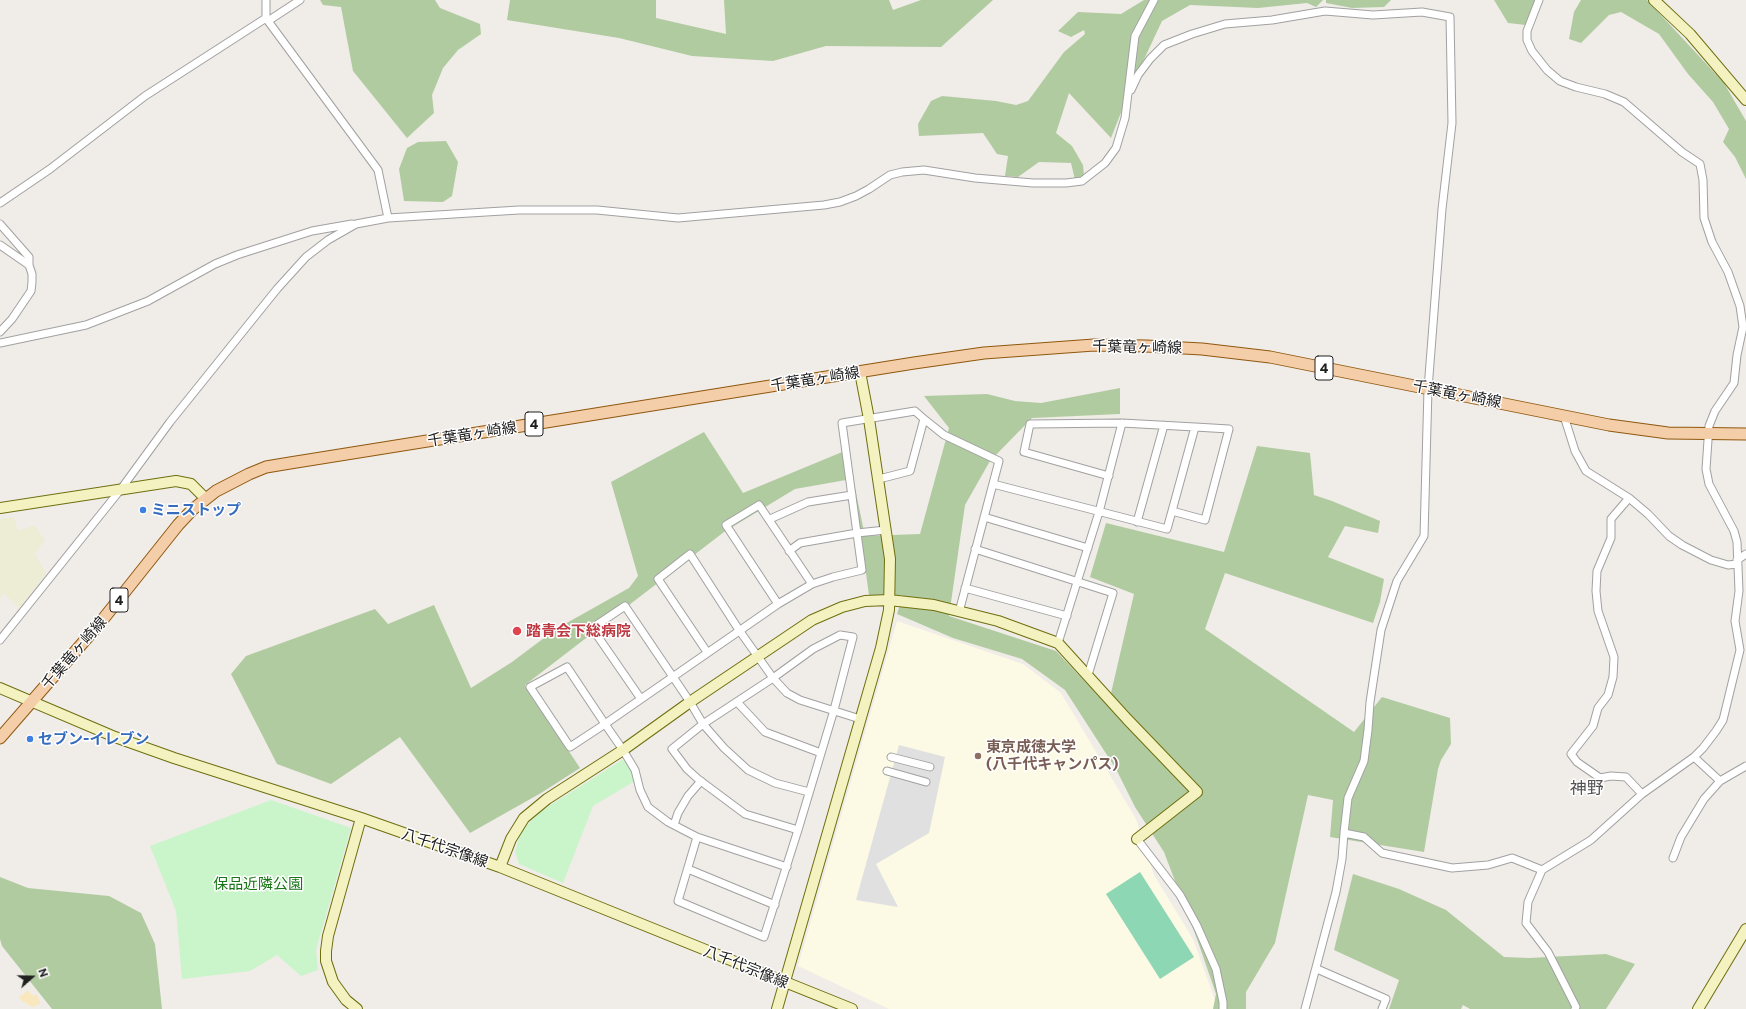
<!DOCTYPE html>
<html>
<head>
<meta charset="utf-8">
<style>
  body { margin:0 }
  #map { position:relative; width:1746px; height:1009px; overflow:hidden; background:#f0ece8; font-family:Commissioner,sans-serif }
  canvas { display:block }
  .north { position:absolute; left:12px; top:957px; width:40px; height:40px; -webkit-text-stroke:3px #fff; paint-order:stroke; rotate:70deg; font-size:11px; font-weight:700; line-height:16px; text-align:center; color:#202020 }
  .north::after { content:''; display:block; margin:auto; width:14px; height:18px; background:#202020; clip-path:polygon(50% 0,100% 100%,50% 72%,0 100%) }
</style>
</head>
<body>
<div id="map">
<canvas width="1746" height="1009"></canvas>
<div class="north">N</div>
</div>
<script>
const ctx = document.querySelector('canvas').getContext('2d');
ctx.lineJoin = 'round';
function fillPath(path, color) {
  ctx.fillStyle = color;
  ctx.fill(path, 'evenodd');
}
function poly(rows) {
  const path = new Path2D();
  for (const r of rows) {
    path.moveTo(r[0], r[1]);
    for (let i = 2; i < r.length; i += 2) path.lineTo(r[i], r[i + 1]);
  }
  return path;
}
function stroke(path, color, width, dash) {
  ctx.strokeStyle = color;
  ctx.lineWidth = width;
  ctx.lineCap = dash ? 'butt' : 'round';
  ctx.setLineDash(dash || []);
  ctx.stroke(path);
}
function write(font, color, halo, rows, align = 'center') {
  ctx.font = font + ' Commissioner,"Noto Sans JP",sans-serif';
  ctx.lineWidth = 3;
  ctx.setLineDash([]);
  ctx.textBaseline = 'middle';
  ctx.strokeStyle = halo;
  ctx.fillStyle = color;
  for (const [text, x, y, turn = 0] of rows) {
    ctx.save();
    ctx.translate(x, y);
    ctx.rotate((+turn || 0) * Math.PI / 180);
    ctx.textAlign = isNaN(turn) ? turn : align;
    if (halo) ctx.strokeText(text, 0, 0);
    ctx.fillText(text, 0, 0);
    ctx.restore();
  }
}
fillPath(poly([
  [897,621,1023,664,1061,693,1136,819,1154,875,1193,939,1218,1008,1216,1009,889,1009,798,966]
]), '#fcfae4');
fillPath(poly([
  [14,517,18,531,35,525,45,541,35,553,46,574,19,608,4,593,0,599,0,519]
]), '#edecd5');
fillPath(poly([
  [320,0,435,0,440,8,480,24,481,34,458,50,443,68,432,95,434,113,407,138,353,71,341,7,323,5],
  [510,0,656,0,656,18,726,34,724,0,889,0,893,10,921,0,993,0,941,47,826,46,773,61,692,56,619,38,507,20],
  [1144,0,1323,0,1316,7,1307,3,1258,8,1190,5,1162,21,1131,87,1111,138,1069,93,1056,133,1072,146,1083,165,1084,176,1075,180,1071,163,1039,162,1018,177,1005,176,1008,156,997,154,983,133,919,136,918,124,931,101,942,96,996,101,1016,105,1028,101,1064,52,1085,34,1084,30,1071,37,1058,31,1078,12,1121,14],
  [1326,0,1391,0,1384,7,1352,8,1326,3],
  [1494,0,1535,0,1526,25,1508,23],
  [1581,0,1647,0,1724,83,1746,121,1746,179,1735,157,1723,142,1729,129,1713,102,1688,74,1659,34,1621,12,1609,15,1581,43,1569,39,1574,12],
  [446,141,458,162,452,196,443,202,404,201,399,169,407,148,418,142],
  [1120,388,1120,414,1032,418,990,461,965,505,949,616,1056,651,1108,706,1134,594,1090,577,1106,523,1224,552,1257,446,1310,453,1314,495,1332,501,1380,521,1378,533,1345,526,1328,557,1384,579,1380,602,1373,623,1225,573,1205,629,1354,732,1382,697,1450,718,1451,744,1441,760,1438,769,1424,852,1330,837,1333,800,1308,795,1275,943,1246,992,1246,1009,1213,1009,1216,994,1197,939,1164,852,1135,807,1116,769,1065,690,1022,659,953,638,897,614,903,595,869,595,862,545,846,480,795,489,724,532,525,685,580,768,541,793,470,833,400,737,331,784,277,764,231,674,246,656,375,609,388,624,434,605,471,688,512,662,556,629,629,588,638,576,611,482,704,432,743,493,847,450,865,536,920,534,949,428,924,396,987,394,1015,401,1041,403],
  [1353,874,1399,889,1446,910,1504,957,1529,958,1606,954,1635,964,1606,1009,1470,1009,1463,1005,1461,1009,1389,1009,1399,980,1334,950],
  [0,877,28,888,109,896,141,913,155,944,162,1009,52,1009,2,946,0,939]
]), '#b1cba0');
fillPath(poly([
  [26,991,28,991,33,996,36,994,40,1001,40,1004,32,1007,21,1000,19,998,20,995,23,995]
]), '#f9e7bd');
fillPath(poly([
  [622,760,626,761,632,771,635,781,593,806,563,883,519,864,515,852,521,832,538,813],
  [271,800,351,828,316,950,318,970,301,976,277,955,250,971,182,979,176,911,150,846]
]), '#caf5ca');
fillPath(poly([
  [1140,872,1194,957,1160,979,1106,894]
]), '#8dd7b4');
fillPath(poly([
  [899,745,945,757,929,833,876,864,898,907,856,900]
]), '#e0e0e0');
const street = poly([
  [266,0,266,18,268,21,378,170,388,218],
  [268,21,300,0],
  [1131,90,1138,75,1150,59,1164,45,1192,34,1225,24,1272,20,1325,11,1373,15,1422,12,1450,17,1452,123,1442,209,1428,389,1424,536,1397,581,1381,630,1370,702,1368,730,1364,761,1348,798,1344,833],
  [0,203,50,169,145,96,266,18],
  [0,224,29,257,29,265],
  [0,245,29,265,32,274,32,282,31,291,12,319,0,332],
  [0,343,86,325,148,301,215,264,237,255,312,231,352,224],
  [1564,416,1575,451,1586,471,1629,498,1648,514,1669,536,1682,545,1711,560,1728,565,1737,564],
  [924,419,944,435,999,461,959,612],
  [1109,476,1024,452,1030,424,1122,423,1195,427],
  [993,484,1167,529,1172,511,1195,427,1229,429,1205,520,1172,511],
  [1629,498,1611,519,1611,538,1597,571,1596,591,1598,611,1614,657,1613,677,1608,695,1598,708,1593,726,1571,754,1577,762,1600,778,1611,776,1626,777,1642,794],
  [984,517,1088,548],
  [770,519,808,502,852,495],
  [1137,522,1164,425],
  [975,549,1113,593,1088,675],
  [789,551,800,543,857,533,886,530],
  [1737,560,1746,554],
  [965,588,1067,616],
  [778,604,726,525,759,505,812,584],
  [840,635,853,637,834,710,798,830,745,814,698,779,687,769,672,749,703,724,773,678,813,649,840,635],
  [0,640,121,489,170,422,277,289,306,257,328,240,356,224,388,218,519,210,597,210,678,218,824,205,840,202,856,196,869,189,890,175,902,172,924,170,975,178,1033,183,1066,183,1082,181,1105,163,1116,148,1125,118,1135,36,1154,0],
  [1058,643,1099,512,1122,423],
  [707,652,658,579,690,554,739,630,773,678,787,693,800,700,860,719],
  [641,699,592,628,625,606,690,702,703,724,724,748,748,770,775,783,809,792],
  [737,702,765,732,821,753],
  [891,757,930,767],
  [1694,757,1720,781],
  [887,771,926,782],
  [674,825,678,813,688,796,701,781],
  [798,830,764,937,678,901,697,837,668,822,648,807,640,790,635,770,623,750,605,724,567,667,530,687,570,747,605,724,778,604,812,584,833,577,862,570,842,423,915,411,924,419,910,471,879,479],
  [697,837,787,867],
  [1137,839,1180,895,1197,926,1216,969,1223,1002,1223,1009],
  [1673,858,1681,837,1704,799,1720,781,1746,766],
  [688,869,775,905],
  [1542,870,1528,902,1526,923,1548,952,1576,1007,1575,1009],
  [1317,969,1386,999,1382,1009],
  [1305,1009,1336,892,1342,859,1344,833,1364,837,1382,853,1452,868,1488,865,1512,858,1542,870,1591,840,1642,794,1694,757,1703,748,1716,731,1723,720,1740,650,1735,621,1739,591,1737,542,1734,531,1709,484,1706,469,1709,426,1715,411,1734,383,1737,355,1743,327,1740,306,1728,272,1712,242,1704,218,1703,180,1700,164,1682,152,1624,102,1605,94,1576,87,1560,81,1547,70,1532,51,1527,40,1527,31,1539,0]
]);
const secondary = poly([
  [1654,0,1690,34,1746,100],
  [0,508,176,481,191,484,205,498],
  [0,688,115,737,174,758,361,818,500,867,852,1009],
  [500,867,511,839,524,818,547,799,623,750,690,702,812,620,842,607,865,601,889,600,934,605,998,621,1058,643,1127,719,1197,792,1137,839],
  [357,1009,346,1000,333,982,326,961,326,951,328,936,361,818],
  [777,1009,881,648,889,610,890,559,869,419,860,372],
  [1698,1009,1746,929]
]);
const primary = poly([
  [0,738,100,623,178,525,192,510,216,491,249,474,266,467,290,463,914,363,984,353,1094,345,1146,346,1202,349,1270,357,1609,425,1668,433,1746,434]
]);
stroke(street, '#a1a1a1', 9);
stroke(secondary, '#6e6f0f', 12);
stroke(primary, '#8f580e', 13);
stroke(street, '#fff', 7);
stroke(secondary, '#f4f2c1', 10);
stroke(primary, '#f4cda9', 11);
for (const [x, y, r, color] of [
  [143,510,4,"#3f7fe0"],
  [517,631,5,"#e0444e"],
  [30,739,4,"#3f7fe0"],
  [978,756,4,"#8d6e63"]
]) {
  const dot = new Path2D();
  dot.arc(x, y, r, 0, 2 * Math.PI);
  ctx.fillStyle = color;
  ctx.fill(dot);
  stroke(dot, '#fff', 1.5);
}
for (const [x, y, w] of [
  [1324,368,18],
  [534,424,18],
  [119,600,18]
]) {
  const box = new Path2D();
  box.roundRect(x - w / 2, y - 12, w, 24, 3);
  ctx.fillStyle = '#fff';
  ctx.fill(box);
  stroke(box, '#202020', 1);
}
write('bold 14px', '#202020', null, [
  ["4",1324,368],
  ["4",534,424],
  ["4",119,600]
]);
write('15px', '#202020', '#fff', [
  ["千葉竜ヶ崎線",1137,347,1],
  ["千葉竜ヶ崎線",815,379,-9],
  ["千葉竜ヶ崎線",1457,394,11],
  ["千葉竜ヶ崎線",472,434,-9],
  ["千葉竜ヶ崎線",74,653,-49],
  ["八千代宗像線",445,848,19],
  ["八千代宗像線",746,967,22]
]);
write('bold 15px', '#366cbe', '#fff', [
  ["ミニストップ",151,510],
  ["セブン-イレブン",38,739]
], 'left');
write('bold 15px', '#be3a42', '#fff', [
  ["踏青会下総病院",526,631]
], 'left');
write('bold 15px', '#785e54', '#fff', [
  ["東京成徳大学",986,747],
  ["(八千代キャンパス)",986,764]
], 'left');
write('15px', '#177616', '#fff', [
  ["保品近隣公園",258,884]
]);
write('17px', '#535353', '#fff', [
  ["神野",1587,788]
]);
</script>
</body>
</html>
